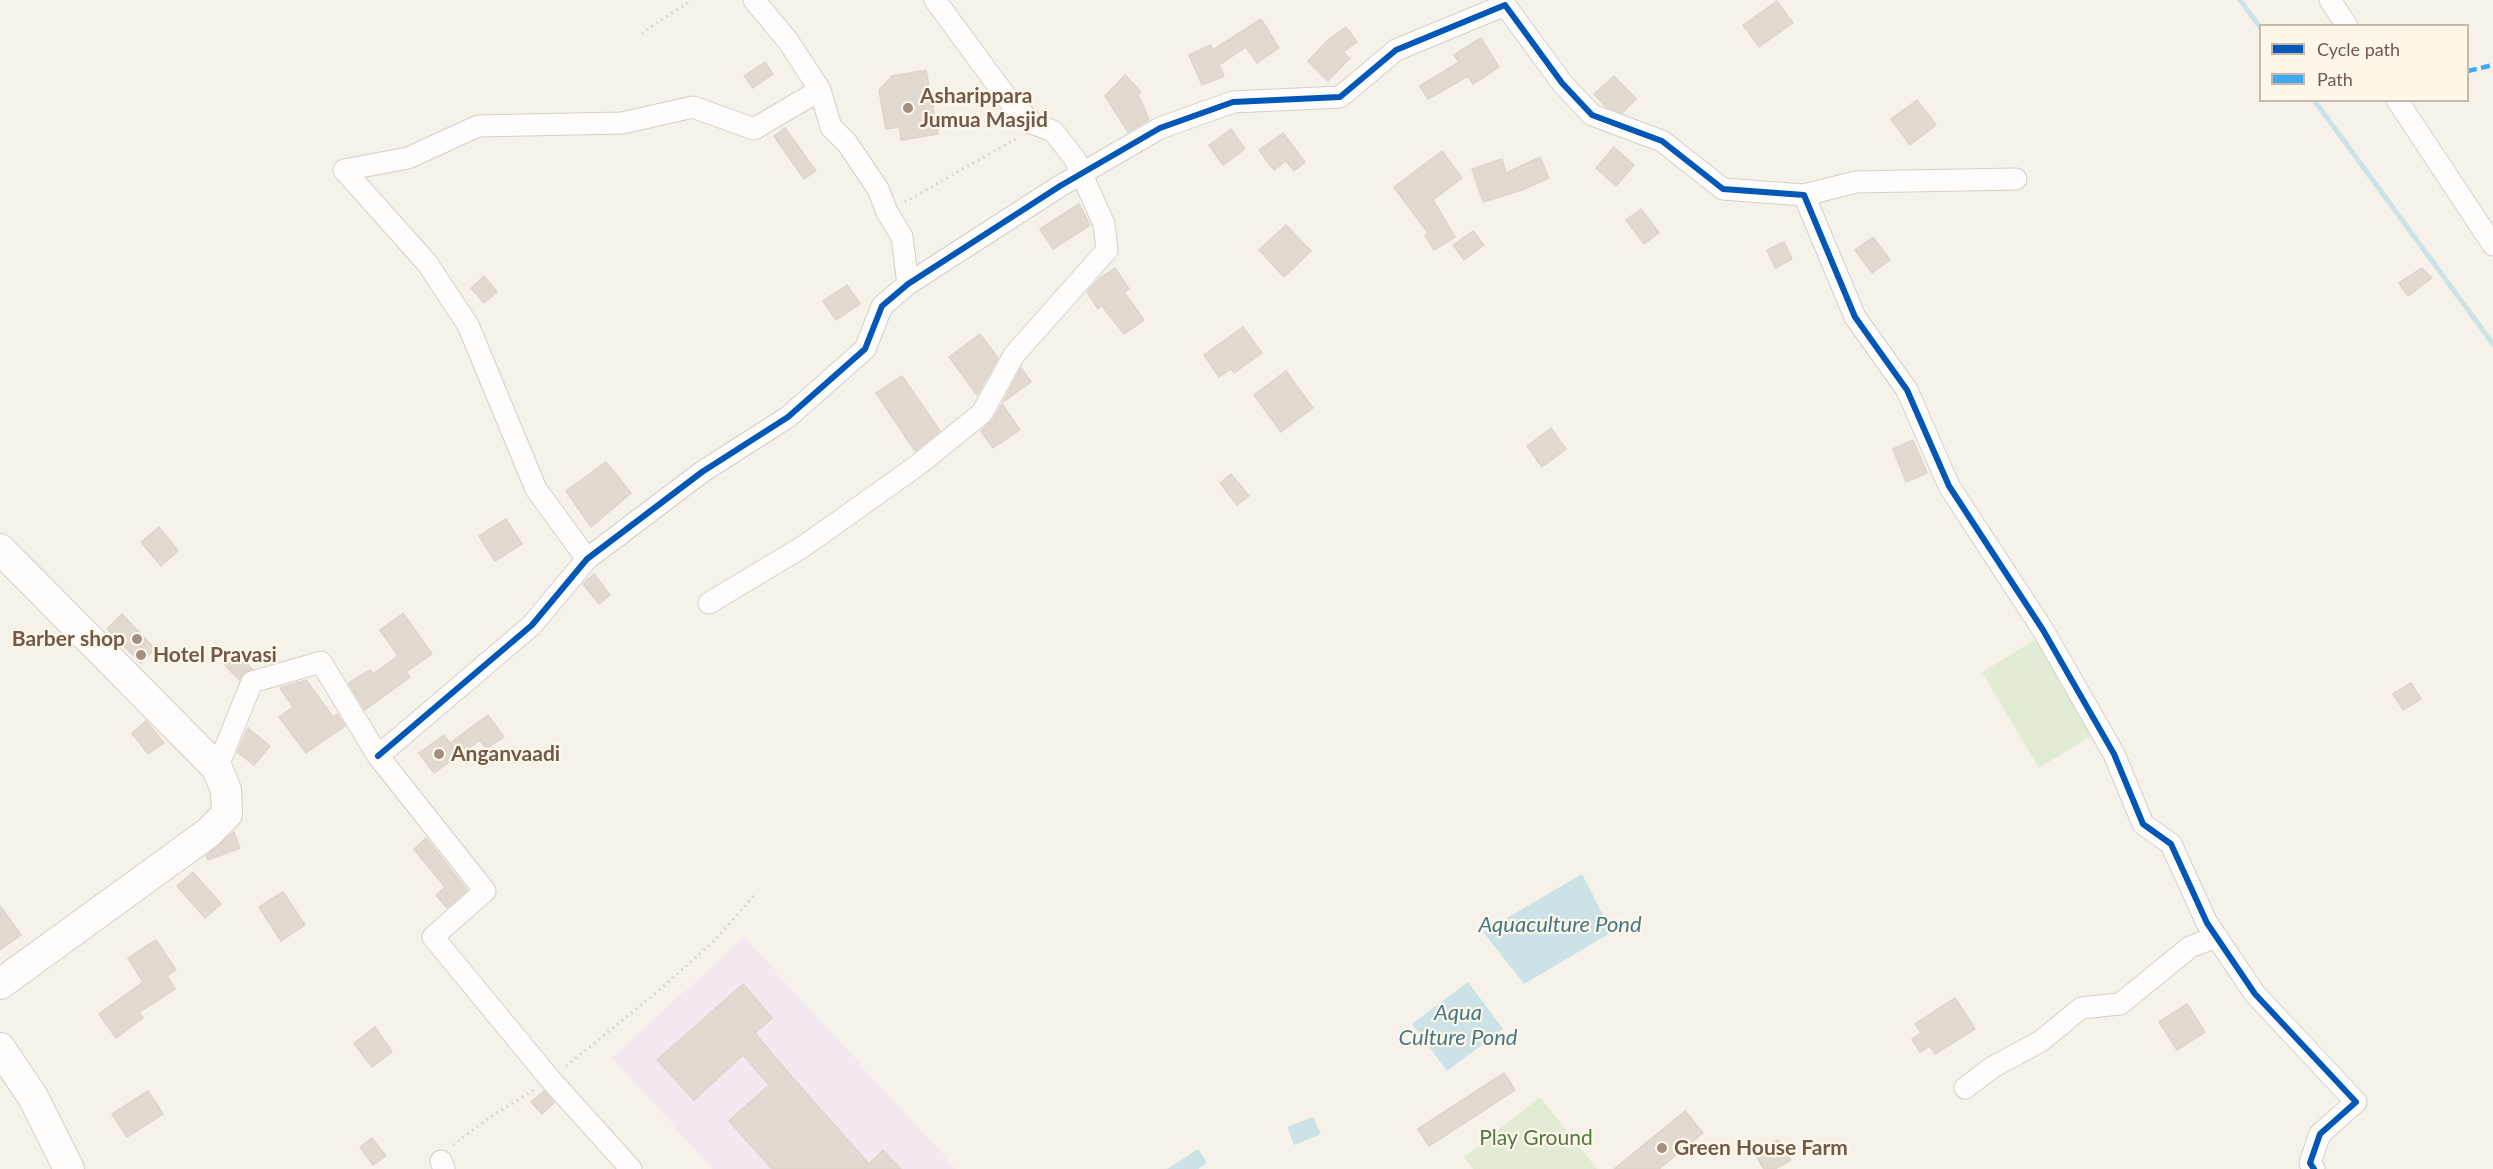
<!DOCTYPE html>
<html>
<head>
<meta charset="utf-8">
<style>
  body { margin:0 }
  #map { position:relative; width:2493px; height:1169px; overflow:hidden; background:#f6f2e9; font-family:Lato,sans-serif }
  canvas { display:block }
  .legend { position:absolute; left:2259px; top:24px; width:210px; height:78px; box-sizing:border-box; background:#fef7ea; border:2px solid #c6b8aa; margin:0; padding:8px 10px; list-style:none; font-size:18px; color:#725a4b }
  .legend li { display:flex; align-items:center; gap:12px; height:30px }
  .legend b { width:30px; border:2px solid #c6b8aa }
</style>
</head>
<body>
<div id="map">
<canvas width="2493" height="1169"></canvas>
<ul class="legend">
<li><b style="height:8px;background:#0057b8"></b>Cycle path</li>
<li><b style="height:8px;background:#3fa9f5"></b>Path</li>
</ul>
</div>
<script>
const ctx = document.querySelector('canvas').getContext('2d');
ctx.lineJoin = 'round';
function fillPath(path, color) {
  ctx.fillStyle = color;
  ctx.fill(path, 'evenodd');
}
function poly(rows) {
  const path = new Path2D();
  for (const r of rows) {
    path.moveTo(r[0], r[1]);
    for (let i = 2; i < r.length; i += 2) path.lineTo(r[i], r[i + 1]);
  }
  return path;
}
function stroke(path, color, width, dash) {
  ctx.strokeStyle = color;
  ctx.lineWidth = width;
  ctx.lineCap = dash ? 'butt' : 'round';
  ctx.setLineDash(dash || []);
  ctx.stroke(path);
}
function write(font, color, halo, rows, align = 'center') {
  ctx.font = font + ' Lato,sans-serif';
  ctx.lineWidth = 4.5;
  ctx.setLineDash([]);
  ctx.textBaseline = 'middle';
  ctx.strokeStyle = halo;
  ctx.fillStyle = color;
  for (const [text, x, y, turn = 0] of rows) {
    ctx.save();
    ctx.translate(x, y);
    ctx.rotate((+turn || 0) * Math.PI / 180);
    ctx.textAlign = isNaN(turn) ? turn : align;
    if (halo) ctx.strokeText(text, 0, 0);
    ctx.fillText(text, 0, 0);
    ctx.restore();
  }
}
fillPath(poly([
  [744,937,956,1169,713,1169,612,1058]
]), '#f3e9f1');
fillPath(poly([
  [2038,638,2096,733,2039,768,1982,672],
  [1540,1097,1597,1169,1473,1169,1464,1157]
]), '#e2ecd4');
fillPath(poly([
  [1582,874,1612,932,1524,984,1483,932],
  [1468,982,1503,1029,1447,1071,1412,1024],
  [1313,1117,1321,1134,1294,1145,1287,1127],
  [1198,1149,1207,1163,1198,1169,1167,1169]
]), '#cbe3e6');
stroke(poly([
  [2240,0,2260,27],
  [2314,100,2493,344]
]), '#cbe3e6', 5);
const building = poly([
  [1777,1,1793,23,1759,47,1743,25,1777,1],
  [1261,19,1279,48,1257,63,1246,47,1219,65,1224,76,1202,85,1189,55,1211,45,1213,50,1261,19],
  [1346,27,1357,42,1343,52,1350,58,1328,81,1308,61,1328,40,1346,27],
  [1481,38,1499,67,1473,84,1468,76,1428,99,1420,86,1459,62,1454,55,1481,38],
  [765,62,773,74,753,88,744,76,765,62],
  [926,70,938,134,901,140,899,127,886,129,879,90,892,76,926,70],
  [1125,75,1141,92,1138,94,1149,119,1128,132,1105,96,1125,75],
  [1614,76,1636,99,1622,113,1606,107,1594,94,1614,76],
  [1917,100,1936,125,1910,145,1891,119,1917,100],
  [785,128,816,171,804,179,774,136,785,128],
  [1231,129,1245,149,1223,165,1209,145,1231,129],
  [1283,133,1305,162,1294,171,1286,161,1274,170,1259,150,1283,133],
  [1614,147,1634,165,1616,186,1596,168,1614,147],
  [1442,151,1462,178,1433,200,1455,237,1434,250,1425,235,1428,233,1394,187,1442,151],
  [1540,157,1549,178,1522,190,1483,202,1472,169,1502,159,1506,173,1540,157],
  [1079,204,1090,225,1053,249,1040,229,1079,204],
  [1641,209,1659,233,1644,244,1626,220,1641,209],
  [1286,225,1311,251,1284,277,1259,250,1286,225],
  [1473,231,1484,245,1464,260,1453,245,1473,231],
  [1873,237,1890,260,1872,273,1855,250,1873,237],
  [1784,242,1792,259,1775,268,1767,250,1784,242],
  [1115,268,1129,289,1124,292,1144,320,1124,334,1102,306,1098,309,1087,292,1100,278,1115,268],
  [2422,268,2432,278,2408,296,2399,283,2422,268],
  [484,276,497,292,484,303,471,288,484,276],
  [847,285,860,304,836,320,823,301,847,285],
  [1243,327,1262,353,1234,373,1231,369,1219,377,1204,355,1243,327],
  [980,334,998,358,977,395,949,357,980,334],
  [1021,368,1031,382,1003,402,1021,368],
  [1286,371,1313,408,1281,432,1254,395,1286,371],
  [902,376,940,431,915,451,876,393,902,376],
  [1002,404,1020,430,993,448,981,431,993,420,1002,404],
  [1551,428,1566,449,1542,467,1527,446,1551,428],
  [1913,440,1927,473,1906,482,1893,449,1913,440],
  [606,462,631,493,591,527,566,491,606,462],
  [1231,474,1249,496,1237,505,1220,483,1231,474],
  [506,519,522,544,495,561,479,536,506,519],
  [159,527,178,551,161,566,141,542,159,527],
  [594,574,610,595,599,604,583,584,594,574],
  [403,613,432,654,406,672,410,677,365,710,349,683,370,670,373,674,398,656,380,630,403,613],
  [122,614,155,649,141,663,107,629,122,614],
  [234,650,252,669,244,672,239,680,222,662,234,650],
  [306,680,333,717,337,714,345,726,306,753,279,717,293,707,280,688,306,680],
  [2411,683,2421,699,2403,710,2393,694,2411,683],
  [488,715,504,737,486,749,480,740,434,773,419,753,444,735,450,743,488,715],
  [146,721,164,743,148,754,132,733,146,721],
  [248,728,270,746,254,765,237,752,248,728],
  [234,832,240,848,208,860,206,856,234,832],
  [426,838,467,890,447,908,436,895,445,887,414,849,426,838],
  [193,872,221,904,205,918,177,886,193,872],
  [283,892,305,925,281,941,259,907,283,892],
  [0,906,21,935,0,950,0,906],
  [156,940,176,970,167,976,175,989,139,1012,143,1018,116,1038,99,1014,143,982,128,958,156,940],
  [743,984,772,1018,755,1033,786,1070,869,1164,883,1150,901,1169,772,1169,729,1121,769,1085,743,1055,694,1100,657,1060,743,984],
  [1955,998,1975,1029,1935,1054,1930,1046,1920,1052,1912,1039,1921,1033,1915,1024,1955,998],
  [2187,1004,2205,1032,2177,1050,2159,1022,2187,1004],
  [375,1027,392,1052,372,1067,354,1043,375,1027],
  [1504,1073,1515,1090,1429,1146,1418,1129,1504,1073],
  [148,1091,163,1114,127,1137,112,1114,148,1091],
  [544,1091,554,1103,542,1114,531,1102,544,1091],
  [1685,1111,1703,1133,1659,1169,1614,1169,1685,1111],
  [372,1138,386,1156,373,1165,360,1147,372,1138],
  [1778,1140,1791,1160,1775,1169,1764,1169,1755,1154,1778,1140]
]);
fillPath(building, '#e2dad1');
stroke(building, '#ded5cc', 1.5);
const street = poly([
  [754,0,788,41,820,90,831,127,847,143,878,189,887,212,902,237,908,284],
  [2330,0,2347,26],
  [2397,100,2493,245],
  [1804,195,1856,182,2016,179],
  [587,559,536,489,468,325,427,263,344,170,408,158,478,126,622,123,693,107,754,129,820,90],
  [709,603,804,546,918,465,982,413,1014,355,1107,250,1104,224,1075,159,1053,131,1034,124,1010,102,935,0],
  [378,756,532,625,587,559,702,472,788,417,865,349,882,306,908,284,1060,186,1160,128,1233,102,1340,97,1396,50,1505,5,1562,83,1592,115,1662,141,1723,189,1804,195,1855,317,1907,390,1949,486,2043,630,2114,754,2143,824,2171,844,2207,923,2255,994,2356,1102,2320,1134,2310,1163,2314,1169],
  [217,768,252,682,321,662,378,756,485,891,433,937,550,1079,631,1169],
  [1965,1088,1993,1067,2041,1041,2081,1008,2120,1004,2190,947,2216,937],
  [441,1161,444,1169]
]);
const secondary = poly([
  [0,549,217,768,226,790,227,814,208,833,0,984],
  [0,1048,33,1097,69,1169]
]);
stroke(street, '#d5cfc8', 23);
stroke(secondary, '#d5cec6', 32);
stroke(poly([
  [642,34,653,25,692,0],
  [905,202,1019,137],
  [566,1066,657,992,716,939,756,893],
  [453,1145,490,1117,534,1090]
]), '#d7d0ca', 3, [1.5, 4.5]);
stroke(street, '#fefdfc', 21);
stroke(secondary, '#fefdfc', 30);
stroke(poly([
  [2468,71,2493,65]
]), '#3fa9f5', 4.5, [9, 4.5]);
stroke(poly([
  [378,756,532,625,587,559,702,472,788,417,865,349,882,306,908,284,1060,186,1160,128,1233,102,1340,97,1396,50,1505,5,1562,83,1592,115,1662,141,1723,189,1804,195,1855,317,1907,390,1949,486,2043,630,2114,754,2143,824,2171,844,2207,923,2255,994,2356,1102,2320,1134,2310,1163,2314,1169]
]), '#0057b8', 6);
for (const [x, y, r, color] of [
  [908,108,6,"#a08f82"],
  [137,639,6,"#a08f82"],
  [141,655,6,"#a08f82"],
  [439,754,6,"#a08f82"],
  [1662,1148,6,"#a08f82"]
]) {
  const dot = new Path2D();
  dot.arc(x, y, r, 0, 2 * Math.PI);
  ctx.fillStyle = color;
  ctx.fill(dot);
  stroke(dot, '#fef7ea', 2);
}
write('bold 21px', '#725a4b', '#fef7ea', [
  ["Asharippara",920,96],
  ["Jumua Masjid",920,120],
  ["Barber shop",125,639,"right"],
  ["Hotel Pravasi",153,655],
  ["Anganvaadi",451,754],
  ["Green House Farm",1674,1148]
], 'left');
write('21px', '#517843', '#fef7ea', [
  ["Play Ground",1536,1138]
]);
write('italic 22px', '#467885', '#fef7ea', [
  ["Aquaculture Pond",1560,925],
  ["Aqua",1458,1013],
  ["Culture Pond",1458,1038]
]);
</script>
</body>
</html>
